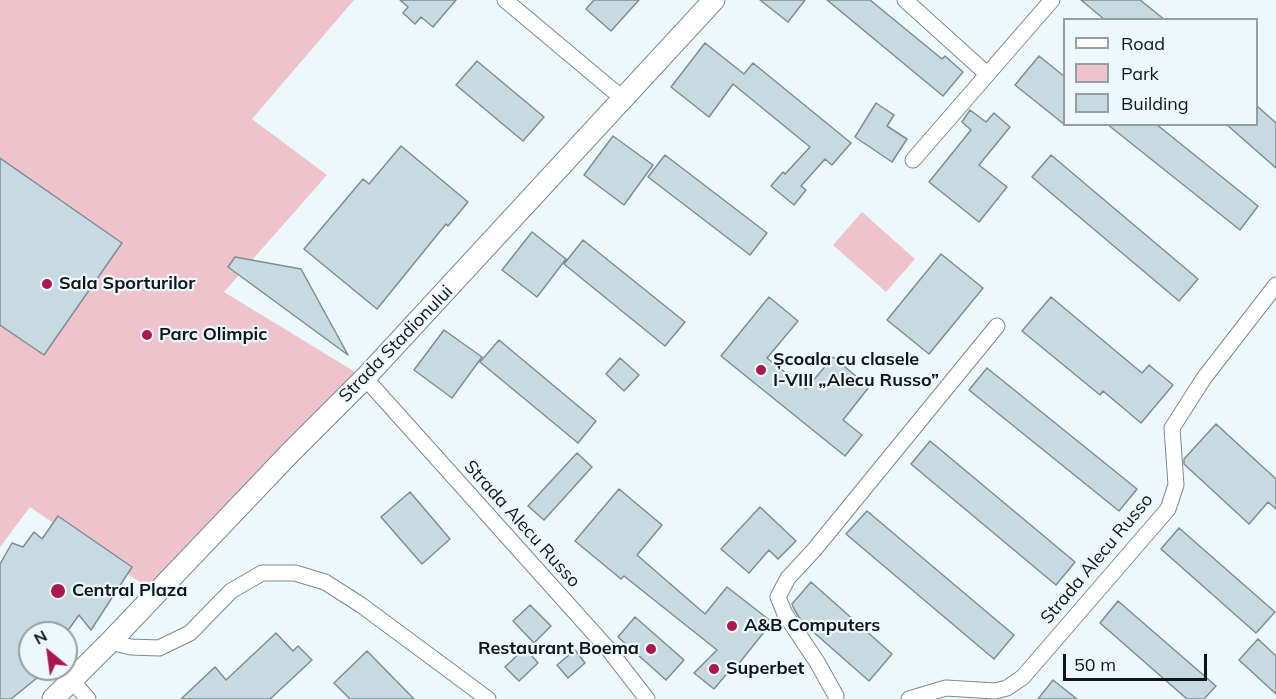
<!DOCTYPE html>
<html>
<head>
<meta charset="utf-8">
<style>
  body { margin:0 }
  #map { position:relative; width:1276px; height:699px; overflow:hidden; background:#edf8fd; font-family:Mulish,sans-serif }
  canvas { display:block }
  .legend { position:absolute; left:1063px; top:18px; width:195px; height:108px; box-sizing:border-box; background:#edf8fd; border:2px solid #959ea2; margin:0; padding:8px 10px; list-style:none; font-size:18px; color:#101719 }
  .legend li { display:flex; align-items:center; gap:12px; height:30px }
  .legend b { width:30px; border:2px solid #959ea2 }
  .north { position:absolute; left:18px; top:621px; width:60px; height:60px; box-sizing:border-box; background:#edf8fd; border:2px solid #959ea2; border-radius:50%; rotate:331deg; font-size:16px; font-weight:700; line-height:24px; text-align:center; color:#101719 }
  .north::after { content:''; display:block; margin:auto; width:21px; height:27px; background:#aa184f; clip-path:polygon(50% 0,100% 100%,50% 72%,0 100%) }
  .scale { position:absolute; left:1063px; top:654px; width:144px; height:27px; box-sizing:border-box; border:3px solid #101719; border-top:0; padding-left:8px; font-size:18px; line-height:21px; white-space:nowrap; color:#101719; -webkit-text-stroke:4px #edf8fd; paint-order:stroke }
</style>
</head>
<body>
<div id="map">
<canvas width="1276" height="699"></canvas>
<ul class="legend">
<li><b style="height:8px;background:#fff"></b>Road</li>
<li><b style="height:16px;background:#efc3cb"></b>Park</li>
<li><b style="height:16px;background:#c8dae1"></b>Building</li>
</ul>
<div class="north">N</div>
<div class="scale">50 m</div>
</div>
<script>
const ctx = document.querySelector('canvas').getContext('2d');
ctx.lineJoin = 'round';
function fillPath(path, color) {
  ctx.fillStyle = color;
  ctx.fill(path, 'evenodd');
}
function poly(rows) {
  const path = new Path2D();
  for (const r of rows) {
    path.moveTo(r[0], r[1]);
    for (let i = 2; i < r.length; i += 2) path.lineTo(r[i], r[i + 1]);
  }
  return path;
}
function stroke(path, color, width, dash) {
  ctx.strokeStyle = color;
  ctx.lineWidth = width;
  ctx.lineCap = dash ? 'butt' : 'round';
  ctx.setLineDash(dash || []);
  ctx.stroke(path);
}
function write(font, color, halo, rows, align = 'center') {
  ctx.font = font + ' Mulish,sans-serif';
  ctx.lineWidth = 4.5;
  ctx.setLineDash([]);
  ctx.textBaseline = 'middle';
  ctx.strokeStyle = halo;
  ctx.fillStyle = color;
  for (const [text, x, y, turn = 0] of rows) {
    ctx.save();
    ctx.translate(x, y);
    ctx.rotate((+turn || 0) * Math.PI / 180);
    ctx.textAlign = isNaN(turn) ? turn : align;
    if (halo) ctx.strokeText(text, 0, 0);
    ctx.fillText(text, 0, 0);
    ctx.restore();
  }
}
fillPath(poly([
  [0,0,354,0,252,119,327,175,224,292,365,378,156,593,30,507,0,547],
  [862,212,915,259,886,292,833,245]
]), '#efc3cb');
const building = poly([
  [400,0,456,0,433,27,421,17,415,24,403,13,408,7,400,0],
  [594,0,639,0,611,31,586,9,594,0],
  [760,0,805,0,788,22,760,0],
  [827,0,870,0,942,59,945,56,963,72,943,96,827,0],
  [1081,0,1140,0,1165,20,1105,20,1081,0],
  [705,43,744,74,753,63,851,143,832,165,825,159,801,186,806,190,794,205,771,186,783,172,785,174,810,147,733,84,709,117,671,87,705,43],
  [1039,56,1065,77,1065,125,1015,85,1039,56],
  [477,61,544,117,523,141,456,85,477,61],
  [876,103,894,115,887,126,907,139,892,162,855,137,876,103],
  [1257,106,1276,123,1276,168,1226,124,1257,124,1257,106],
  [970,110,986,122,994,113,1010,127,979,165,1007,187,979,222,929,182,971,130,962,122,970,110],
  [1107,124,1156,124,1258,206,1240,230,1107,124],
  [613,136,653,165,624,205,584,175,613,136],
  [401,146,468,202,448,226,446,224,377,309,304,249,363,179,369,184,401,146],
  [665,155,767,233,750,255,648,177,665,155],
  [1051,155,1198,279,1179,301,1032,177,1051,155],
  [0,158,122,243,44,355,0,325,0,158],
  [532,232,566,259,537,297,502,270,532,232],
  [583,240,685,322,665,346,564,264,583,240],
  [941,254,983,288,929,354,887,320,941,254],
  [235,257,301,269,348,355,228,267,235,257],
  [769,297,798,321,767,358,806,389,833,357,869,387,843,420,862,435,845,456,721,356,769,297],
  [1051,297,1142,373,1149,365,1173,385,1141,423,1103,391,1100,395,1022,331,1051,297],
  [444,330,482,357,452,398,414,370,444,330],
  [499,340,596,421,578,443,480,362,499,340],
  [620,358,639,375,624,391,606,374,620,358],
  [987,368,1137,489,1119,511,969,390,987,368],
  [1216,424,1276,479,1276,509,1268,502,1249,524,1184,464,1184,459,1216,424],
  [930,441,1075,562,1056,585,911,464,930,441],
  [577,453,592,467,544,520,528,506,577,453],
  [619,489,662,525,637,555,705,614,727,587,772,622,737,666,735,664,714,689,694,673,717,650,624,576,621,579,575,541,619,489],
  [410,492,450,539,422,564,381,517,410,492],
  [760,507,796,541,778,559,769,550,749,573,721,549,760,507],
  [867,511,1014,635,994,659,846,534,867,511],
  [58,516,132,567,91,630,79,615,66,633,30,633,30,669,48,669,11,699,0,699,0,564,12,543,23,547,34,532,42,539,58,516],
  [1179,528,1275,612,1256,633,1161,549,1179,528],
  [811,582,892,654,869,681,802,622,794,609,792,604,811,582],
  [1118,601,1216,686,1204,699,1187,699,1100,623,1118,601],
  [530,605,551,626,534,643,513,621,530,605],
  [635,617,684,660,666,680,618,637,635,617],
  [276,633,293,651,298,646,312,660,270,699,181,699,215,667,226,680,276,633],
  [1258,639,1276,656,1276,694,1239,660,1258,639],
  [525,648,538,663,519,681,505,667,525,648],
  [575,650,585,663,568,678,557,665,575,650],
  [367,651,414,699,350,699,334,683,367,651],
  [1053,680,1077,699,1038,699,1053,680]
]);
fillPath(building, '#c8dae1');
stroke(building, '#7d8e95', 1.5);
const street = poly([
  [505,0,622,98],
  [905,0,987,74],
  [913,160,1052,0],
  [365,378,609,650,647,699],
  [110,642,131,647,159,648,190,633,231,591,262,573,295,573,325,582,361,605,488,699],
  [72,681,88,699],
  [836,696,817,662,785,614,778,597,788,578,814,550,997,326],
  [909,699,946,688,995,691,1007,688,1023,677,1168,509,1176,485,1172,428,1204,378,1276,285]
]);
const secondary = poly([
  [53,699,110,642,289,454,365,378,714,0]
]);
stroke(street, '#798a91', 17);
stroke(secondary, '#798a91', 23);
stroke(street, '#fff', 15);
stroke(secondary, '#fff', 21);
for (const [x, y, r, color] of [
  [47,284,6,"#aa184f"],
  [147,335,6,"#aa184f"],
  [761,370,6,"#aa184f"],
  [58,591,8,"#aa184f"],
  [732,626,6,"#aa184f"],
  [651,649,6,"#aa184f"],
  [714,669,6,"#aa184f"]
]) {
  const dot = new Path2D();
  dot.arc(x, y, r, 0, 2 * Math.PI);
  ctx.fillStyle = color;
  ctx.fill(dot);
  stroke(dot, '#edf8fd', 2);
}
write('bold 18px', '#101719', '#edf8fd', [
  ["Sala Sporturilor",59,284],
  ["Parc Olimpic",159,335],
  ["Școala cu clasele",773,360],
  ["I-VIII „Alecu Russo”",773,381],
  ["Central Plaza",72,591],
  ["A&B Computers",744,626],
  ["Restaurant Boema",639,649,"right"],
  ["Superbet",726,669]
], 'left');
write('18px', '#101719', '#edf8fd', [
  ["Strada Stadionului",396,344,-46],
  ["Strada Alecu Russo",522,524,48],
  ["Strada Alecu Russo",1097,559,-50]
]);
</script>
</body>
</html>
